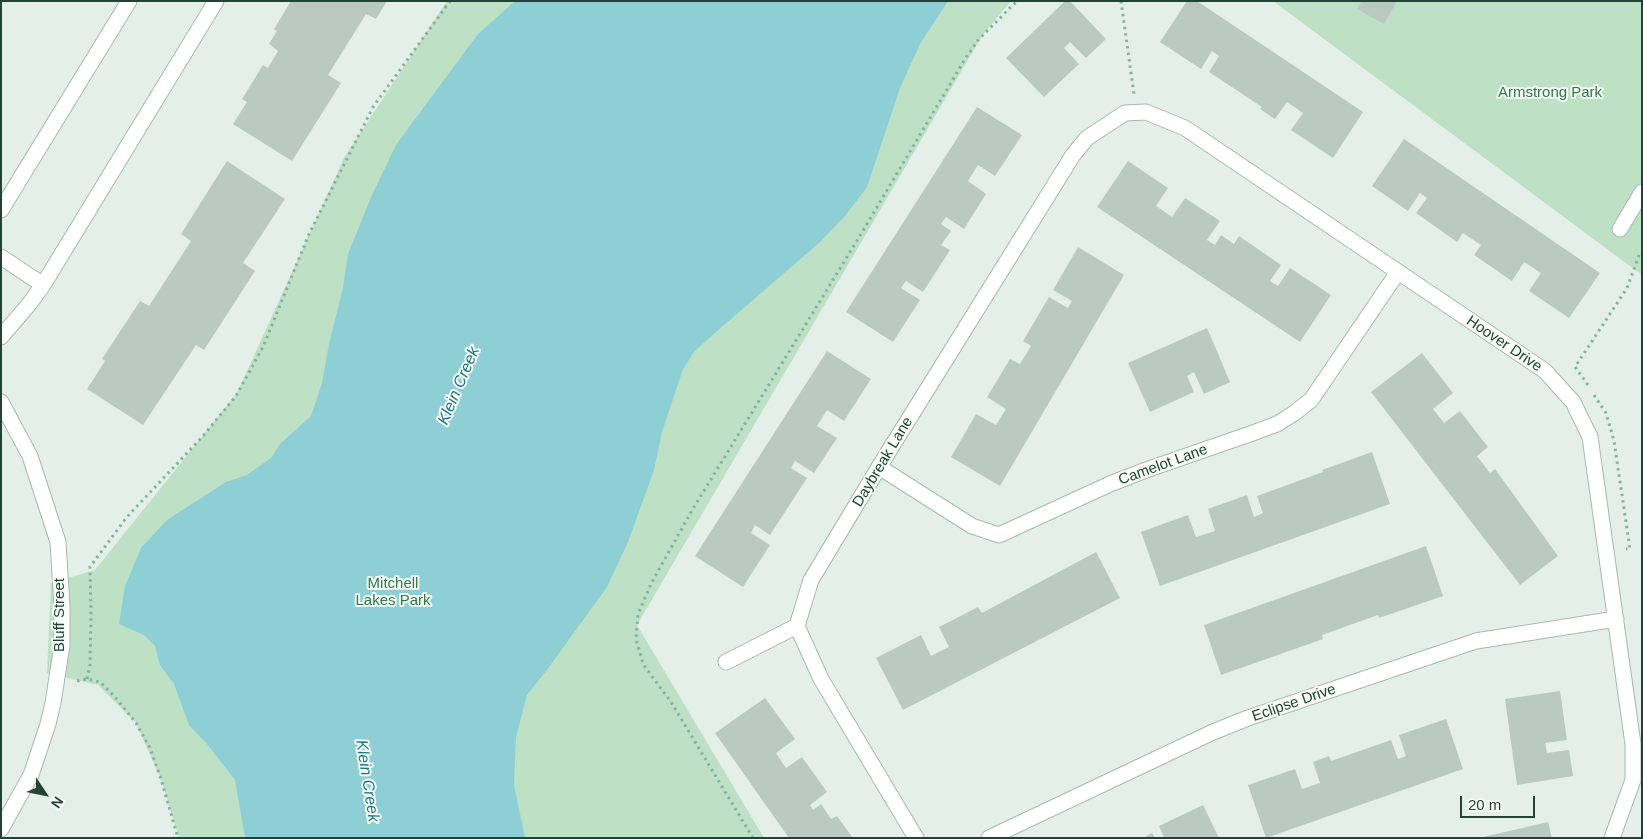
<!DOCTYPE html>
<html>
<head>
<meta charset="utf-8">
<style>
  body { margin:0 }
  #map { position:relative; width:1643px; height:839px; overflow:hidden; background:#e5efea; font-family:Arial,sans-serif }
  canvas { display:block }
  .frame { position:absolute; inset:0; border:2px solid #234237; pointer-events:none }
  .north { position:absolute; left:20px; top:769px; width:50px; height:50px; -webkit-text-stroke:4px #f6fbf8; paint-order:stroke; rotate:124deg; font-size:14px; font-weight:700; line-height:20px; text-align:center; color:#234237 }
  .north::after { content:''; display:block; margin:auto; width:18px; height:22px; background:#234237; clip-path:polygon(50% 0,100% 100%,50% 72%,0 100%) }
  .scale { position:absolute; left:1460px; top:796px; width:75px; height:22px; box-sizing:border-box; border:2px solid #234237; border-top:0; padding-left:6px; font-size:15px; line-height:18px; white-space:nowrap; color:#234237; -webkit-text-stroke:4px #f6fbf8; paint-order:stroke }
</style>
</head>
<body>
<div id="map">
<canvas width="1643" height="839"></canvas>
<div class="frame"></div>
<div class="north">N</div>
<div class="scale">20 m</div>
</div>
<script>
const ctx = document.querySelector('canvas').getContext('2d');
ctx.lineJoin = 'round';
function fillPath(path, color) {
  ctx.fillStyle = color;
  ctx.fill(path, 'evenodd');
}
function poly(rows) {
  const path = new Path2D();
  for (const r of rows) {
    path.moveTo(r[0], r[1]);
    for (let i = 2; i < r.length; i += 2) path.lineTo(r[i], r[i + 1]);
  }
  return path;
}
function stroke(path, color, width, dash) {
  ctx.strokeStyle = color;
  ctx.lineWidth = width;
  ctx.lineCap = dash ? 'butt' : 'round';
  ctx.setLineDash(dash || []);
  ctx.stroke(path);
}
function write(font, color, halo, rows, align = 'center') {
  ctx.font = font + ' Arial,sans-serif';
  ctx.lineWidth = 4;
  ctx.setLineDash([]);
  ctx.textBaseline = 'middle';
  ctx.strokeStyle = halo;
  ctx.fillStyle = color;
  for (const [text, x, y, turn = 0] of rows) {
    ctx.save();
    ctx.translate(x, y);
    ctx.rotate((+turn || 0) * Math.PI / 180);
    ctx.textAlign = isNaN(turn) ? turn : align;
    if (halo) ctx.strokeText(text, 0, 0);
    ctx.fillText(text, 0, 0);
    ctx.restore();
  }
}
fillPath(poly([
  [447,1,1011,1,982,36,637,625,764,838,179,838,161,779,136,723,98,685,47,673,51,583,95,570,237,393,344,158],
  [1273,1,1642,1,1642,275]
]), '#bee0c5');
fillPath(poly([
  [515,1,948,1,920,44,900,88,867,187,845,216,819,243,709,338,694,352,683,369,662,432,654,470,628,542,607,587,546,671,527,695,516,737,514,785,525,838,245,838,235,780,207,744,189,725,174,684,160,665,155,646,144,635,119,624,125,586,141,548,167,520,226,482,247,475,271,458,280,444,311,416,322,383,329,344,343,288,348,254,372,195,396,145,478,34]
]), '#8dcfd5');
fillPath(poly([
  [291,1,387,1,376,19,366,14,328,75,341,83,292,161,233,124,247,102,242,99,263,65,268,68,278,51,269,44,277,31,274,29],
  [1065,1,1070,1,1106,39,1086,58,1070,42,1064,48,1079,64,1044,97,1006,58],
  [1187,1,1197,1,1363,112,1333,158,1291,130,1303,113,1287,102,1275,119,1260,109,1262,107,1209,72,1219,56,1212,51,1201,69,1160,42],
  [1362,1,1397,1,1384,24,1357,9],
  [977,107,1022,135,995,176,978,165,968,181,986,194,964,229,946,217,941,224,951,231,941,245,950,250,923,292,906,281,901,288,920,300,893,342,846,312],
  [1404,139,1600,273,1569,318,1529,291,1541,273,1524,262,1512,281,1474,255,1481,245,1463,233,1457,242,1416,213,1427,198,1420,193,1408,211,1372,186],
  [227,161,285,199,243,263,255,271,204,350,196,345,143,425,87,389,105,361,102,359,140,301,149,306,191,241,181,234],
  [1128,161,1168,188,1156,206,1172,217,1185,198,1220,221,1207,240,1215,245,1221,235,1234,244,1239,236,1281,265,1270,281,1278,286,1290,268,1331,295,1300,342,1097,207],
  [1078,247,1124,275,1000,486,951,457,976,414,996,425,1006,409,987,397,1010,359,1020,364,1031,346,1023,341,1049,297,1068,308,1072,301,1053,290],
  [1207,328,1230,382,1204,394,1194,372,1187,376,1194,392,1150,412,1128,363],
  [827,351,871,379,844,421,827,410,817,426,837,438,814,473,795,461,791,468,807,478,770,535,755,525,751,533,770,545,743,587,695,556],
  [1422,353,1453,393,1433,409,1444,423,1460,411,1488,447,1477,456,1490,473,1495,469,1558,556,1520,585,1371,392],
  [1372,452,1390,504,1160,586,1141,532,1188,515,1196,537,1215,531,1208,509,1247,495,1254,517,1263,513,1257,496,1323,472,1322,470],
  [1426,546,1443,596,1379,618,1378,615,1322,635,1323,639,1221,675,1204,625],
  [1096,552,1120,598,903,710,876,658,921,635,931,656,949,647,939,627,978,607,982,613],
  [1560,691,1567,740,1545,743,1547,753,1569,750,1573,776,1517,785,1505,699],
  [765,698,795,739,776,753,786,768,802,757,827,792,810,805,813,810,821,804,831,819,837,816,853,838,789,838,715,733],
  [1446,719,1463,769,1266,838,1248,785,1295,769,1302,789,1320,783,1313,762,1329,756,1331,761,1391,740,1398,759,1406,756,1399,735],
  [1203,805,1219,838,1164,838,1159,826],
  [1548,822,1552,838,1483,838,1483,837],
  [1152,833,1155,838,1143,838]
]), '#bacac3');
const minor = poly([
  [1,210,129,1],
  [1620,229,1642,192],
  [1,257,43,285],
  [1,337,30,303,43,285,216,1],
  [1,402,30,456,58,542,62,606,62,645,53,703,48,724,31,775,1,829],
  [879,467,972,526,999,535,1110,484,1146,470,1250,434,1277,424,1293,414,1311,400,1398,272],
  [726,662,797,626],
  [916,838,821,679,797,626,811,580,879,467,1073,155,1087,138,1125,113,1146,112,1185,128,1545,371,1573,402,1590,437,1633,744,1633,780,1612,838],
  [989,838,1213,732,1248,718,1476,641,1616,619]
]);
stroke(minor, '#a7b8b1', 17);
stroke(poly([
  [1121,1,1134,94],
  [1588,385,1575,367,1627,288,1640,253],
  [1594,395,1606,413,1614,441,1630,549,1626,549],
  [87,679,90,665,91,614,90,567,126,518,203,436,236,396,263,347,309,234,373,107,450,1],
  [77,681,87,679,100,682,115,697,136,723,150,748,161,779,178,838],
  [753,838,671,702,643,664,636,639,638,614,652,582,691,512,858,239,965,59,979,39,1017,1]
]), '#85b3a1', 3, [2.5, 4]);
stroke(minor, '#fff', 15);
write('15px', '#2c7a44', '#f6fbf8', [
  ["Armstrong Park",1550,93],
  ["Mitchell",393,584],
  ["Lakes Park",393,601]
]);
write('15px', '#234237', '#f6fbf8', [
  ["Hoover Drive",1504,344,34],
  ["Daybreak Lane",883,462,-59],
  ["Camelot Lane",1163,465,-20],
  ["Bluff Street",60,615,-90],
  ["Eclipse Drive",1294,703,-19]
]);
write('italic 16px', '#1b7780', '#f6fbf8', [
  ["Klein Creek",459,386,-67],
  ["Klein Creek",367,781,81]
]);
</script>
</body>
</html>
